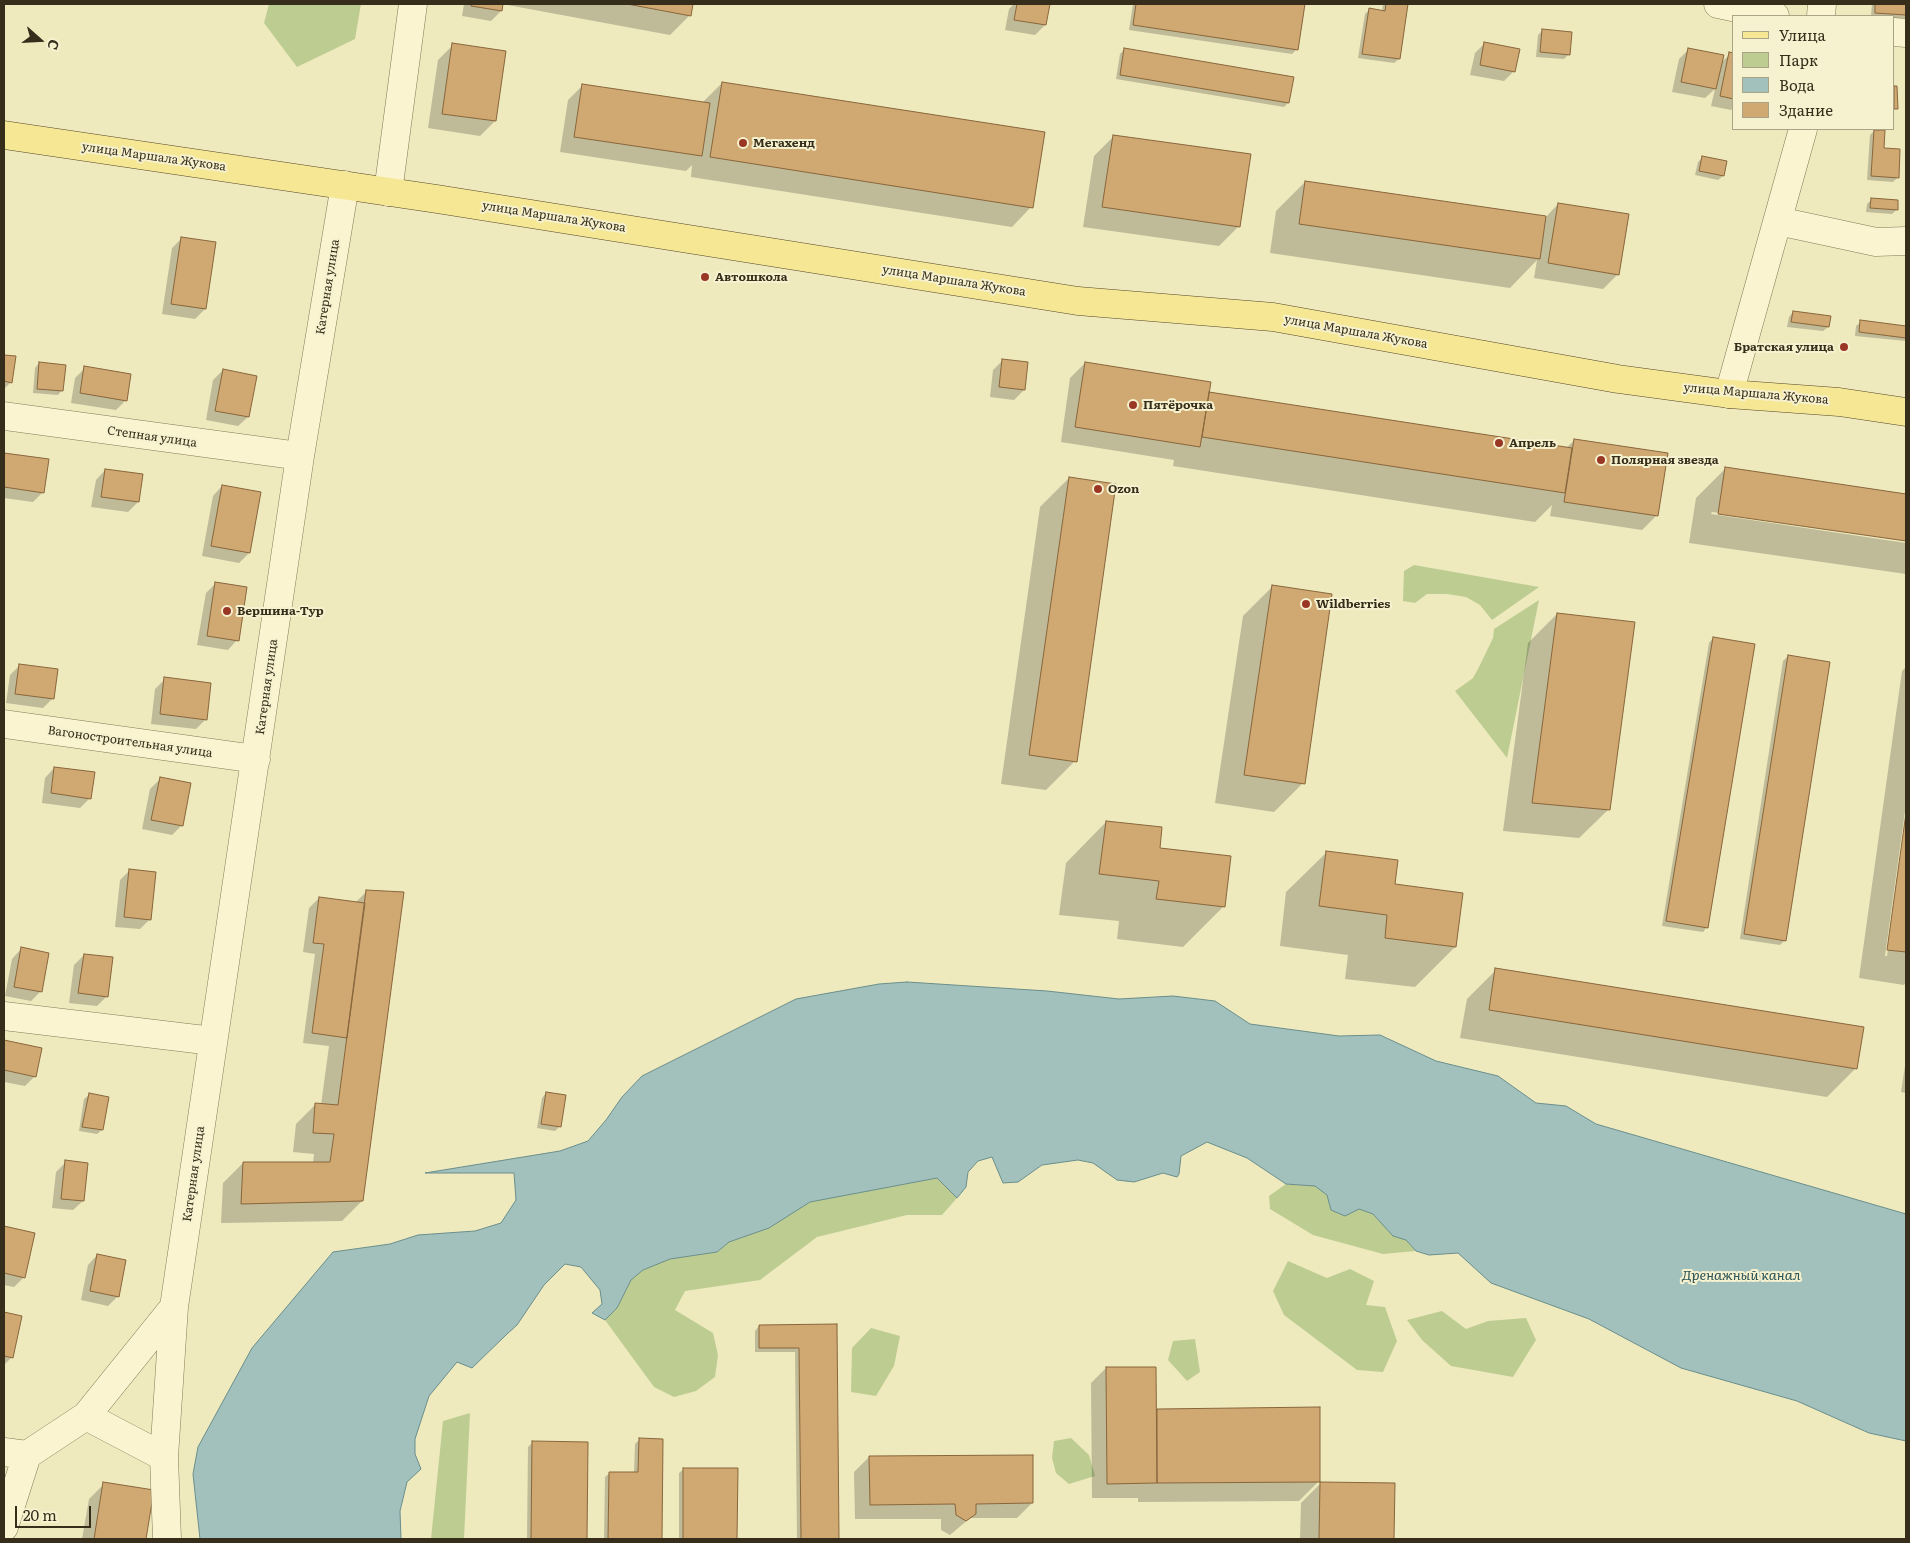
<!DOCTYPE html>
<html>
<head>
<meta charset="utf-8">
<style>
  body { margin:0 }
  #map { position:relative; width:1910px; height:1543px; overflow:hidden; background:#efe9be; font-family:Literata,serif }
  canvas { display:block }
  .frame { position:absolute; inset:0; border:5px solid #372d1b; pointer-events:none }
  .legend { position:absolute; left:1732px; top:15px; width:162px; height:115px; box-sizing:border-box; background:#f6f1ce; border:1px solid #aaa386; margin:0; padding:6px 9px; list-style:none; font-size:15px; color:#372d1b }
  .legend li { display:flex; align-items:center; gap:10px; height:25px }
  .legend b { width:25px; border:1px solid #aaa386 }
  .north { position:absolute; left:15px; top:15px; width:50px; height:50px; -webkit-text-stroke:4px #f6f1ce; paint-order:stroke; rotate:109deg; font-size:14px; font-weight:700; line-height:20px; text-align:center; color:#372d1b }
  .north::after { content:''; display:block; margin:auto; width:18px; height:22px; background:#372d1b; clip-path:polygon(50% 0,100% 100%,50% 72%,0 100%) }
  .scale { position:absolute; left:15px; top:1506px; width:76px; height:22px; box-sizing:border-box; border:2px solid #372d1b; border-top:0; padding-left:6px; font-size:15px; line-height:18px; white-space:nowrap; color:#372d1b; -webkit-text-stroke:4px #f6f1ce; paint-order:stroke }
</style>
</head>
<body>
<div id="map">
<canvas width="1910" height="1543"></canvas>
<div class="frame"></div>
<ul class="legend">
<li><b style="height:6px;background:#f5e793"></b>Улица</li>
<li><b style="height:14px;background:#bdcd92"></b>Парк</li>
<li><b style="height:14px;background:#a2c1bd"></b>Вода</li>
<li><b style="height:14px;background:#cfa872"></b>Здание</li>
</ul>
<div class="north">С</div>
<div class="scale">20 m</div>
</div>
<script>
const ctx = document.querySelector('canvas').getContext('2d');
ctx.lineJoin = 'round';
function fillPath(path, color) {
  ctx.fillStyle = color;
  ctx.fill(path, 'evenodd');
}
function poly(rows) {
  const path = new Path2D();
  for (const r of rows) {
    path.moveTo(r[0], r[1]);
    for (let i = 2; i < r.length; i += 2) path.lineTo(r[i], r[i + 1]);
  }
  return path;
}
function stroke(path, color, width, dash) {
  ctx.strokeStyle = color;
  ctx.lineWidth = width;
  ctx.lineCap = dash ? 'butt' : 'round';
  ctx.setLineDash(dash || []);
  ctx.stroke(path);
}
function write(font, color, halo, rows, align = 'center') {
  ctx.font = font + ' Literata,serif';
  ctx.lineWidth = 4;
  ctx.setLineDash([]);
  ctx.textBaseline = 'middle';
  ctx.strokeStyle = halo;
  ctx.fillStyle = color;
  for (const [text, x, y, turn = 0] of rows) {
    ctx.save();
    ctx.translate(x, y);
    ctx.rotate((+turn || 0) * Math.PI / 180);
    ctx.textAlign = isNaN(turn) ? turn : align;
    if (halo) ctx.strokeText(text, 0, 0);
    ctx.fillText(text, 0, 0);
    ctx.restore();
  }
}
fillPath(poly([
  [269,4,361,4,355,39,297,67,264,23],
  [1414,565,1539,587,1492,620,1480,605,1466,597,1447,594,1427,594,1415,603,1403,601,1404,571],
  [1539,600,1507,758,1455,691,1473,678,1479,667,1493,638,1494,629],
  [937,1178,957,1198,942,1215,907,1215,817,1237,760,1280,685,1291,675,1310,713,1333,718,1355,715,1377,696,1391,674,1397,654,1387,605,1320,617,1308,630,1280,643,1270,656,1264,670,1259,717,1252,729,1242,769,1228,809,1202],
  [1286,1184,1315,1185,1327,1195,1373,1214,1393,1236,1406,1240,1416,1251,1383,1254,1313,1235,1270,1209,1269,1196],
  [1288,1261,1327,1278,1350,1269,1374,1281,1366,1305,1385,1307,1397,1341,1383,1372,1357,1370,1284,1315,1273,1291],
  [1442,1311,1466,1329,1488,1321,1526,1318,1536,1340,1513,1377,1451,1366,1422,1340,1407,1320],
  [871,1328,900,1336,894,1366,876,1396,851,1392,852,1348],
  [1195,1339,1200,1372,1187,1381,1168,1360,1173,1341],
  [470,1413,464,1539,431,1539,443,1421],
  [1071,1438,1089,1455,1095,1476,1069,1484,1056,1473,1052,1458,1054,1441]
]), '#bdcd92');
const water = poly([
  [907,982,1047,991,1119,999,1173,996,1215,1001,1250,1024,1339,1036,1380,1035,1436,1061,1498,1076,1536,1103,1566,1106,1596,1124,1906,1214,1906,1441,1869,1433,1797,1401,1681,1368,1589,1319,1491,1283,1458,1253,1429,1255,1416,1251,1406,1240,1393,1236,1373,1214,1359,1209,1345,1216,1331,1210,1327,1195,1315,1186,1286,1184,1247,1158,1207,1142,1181,1156,1179,1174,1177,1177,1163,1173,1134,1182,1117,1180,1093,1163,1078,1160,1042,1165,1018,1182,1003,1183,992,1157,978,1161,968,1172,966,1187,957,1198,937,1178,810,1202,769,1228,729,1242,717,1252,670,1259,643,1270,631,1280,617,1308,605,1320,592,1313,602,1304,600,1290,581,1267,565,1264,544,1285,517,1325,506,1335,472,1368,457,1362,429,1396,415,1439,415,1454,421,1469,407,1482,400,1511,401,1539,200,1539,193,1474,198,1447,252,1348,333,1252,390,1244,418,1235,475,1231,501,1223,516,1200,514,1173,425,1173,560,1151,588,1141,606,1120,622,1097,642,1076,796,999,879,984,907,982]
]);
fillPath(water, '#a2c1bd');
stroke(water, '#698e8b', 1);
fillPath(poly([
  [464,4,692,4,690,15,670,35,502,4,501,11,491,21,462,16],
  [1014,4,1048,4,1045,25,1035,35,1005,30,1009,9],
  [1133,4,1296,4,1304,5,1297,49,1292,54,1129,30],
  [1383,4,1406,4,1399,59,1394,63,1358,58,1365,14,1369,10,1382,11],
  [1872,4,1906,4,1906,20,1894,19,1894,16,1871,16],
  [1543,30,1569,54,1564,59,1536,57,1538,35],
  [1485,43,1514,71,1504,81,1470,75,1475,53],
  [453,45,495,121,480,136,428,128,438,60],
  [1689,49,1721,63,1730,54,1734,54,1734,107,1731,110,1711,106,1715,89,1705,98,1672,92,1679,59],
  [1124,50,1288,103,1284,107,1116,79,1120,54],
  [722,83,1031,207,1012,227,691,177,692,165,686,171,560,152,568,100,583,85,702,103],
  [1874,131,1898,177,1893,182,1867,180,1870,135],
  [1114,136,1239,226,1219,246,1083,227,1094,156],
  [1703,157,1723,176,1718,180,1695,175,1698,162],
  [1305,182,1546,217,1558,204,1618,274,1603,289,1534,278,1537,260,1510,288,1270,253,1276,211],
  [1872,199,1897,209,1892,214,1866,212,1867,204],
  [182,238,205,309,195,319,162,314,172,248],
  [1793,312,1828,327,1823,331,1787,327,1789,317],
  [1861,322,1906,327,1906,341,1855,336,1856,326],
  [4,356,14,357,11,382,4,389],
  [1003,360,1024,390,1014,400,990,397,993,370],
  [39,363,62,390,58,395,33,393,35,368],
  [1085,363,1208,393,1566,448,1575,440,1657,515,1642,530,1550,516,1552,505,1535,522,1173,466,1174,460,1061,442,1070,378],
  [85,368,126,400,116,410,71,403,75,378],
  [223,370,248,417,238,426,206,420,213,380],
  [4,454,47,460,43,492,33,502,4,498],
  [1725,469,1906,495,1906,540,1712,512,1711,514,1906,543,1906,574,1689,543,1696,498],
  [105,470,138,502,128,512,91,507,96,480],
  [1069,478,1075,761,1046,790,1001,784,1040,507],
  [222,486,249,553,239,563,202,556,213,496],
  [216,583,237,640,228,650,197,645,206,593],
  [1272,587,1303,783,1274,812,1215,803,1243,616],
  [1557,614,1609,809,1579,838,1503,831,1528,643],
  [1713,638,1707,927,1703,932,1662,926,1709,643],
  [1788,656,1785,940,1780,945,1740,939,1783,661],
  [20,665,53,698,43,708,6,703,10,675],
  [1906,667,1906,804,1885,956,1887,956,1906,822,1906,982,1904,985,1859,978,1902,671],
  [165,679,206,719,196,729,151,724,155,689],
  [54,768,90,798,80,808,42,803,45,778],
  [160,779,182,825,172,835,142,829,150,789],
  [1106,822,1158,849,1224,906,1183,947,1117,939,1119,921,1059,915,1066,863],
  [1327,852,1393,885,1455,947,1415,987,1345,979,1348,955,1280,946,1286,892],
  [130,870,150,919,140,929,115,927,120,880],
  [367,891,362,1201,342,1221,221,1223,223,1183,243,1163,313,1163,314,1154,293,1152,296,1124,316,1104,321,1105,329,1046,303,1043,315,954,303,952,309,908,319,898,355,903],
  [21,949,41,991,31,1001,5,996,12,959],
  [84,955,107,996,97,1006,69,1003,74,965],
  [1496,970,1856,1068,1827,1097,1460,1038,1467,999],
  [4,1041,41,1049,35,1076,25,1086,4,1082],
  [1906,1059,1906,1093,1901,1092],
  [546,1093,560,1126,555,1131,537,1128,542,1098],
  [89,1095,102,1130,97,1134,79,1131,84,1099],
  [66,1162,83,1201,73,1210,52,1208,56,1172],
  [4,1228,33,1234,24,1277,14,1287,4,1285],
  [97,1255,118,1296,108,1306,81,1300,88,1265],
  [4,1313,21,1317,12,1357,4,1365],
  [835,1325,838,1539,797,1539,795,1352,755,1352,755,1331,759,1326],
  [1106,1368,1155,1412,1157,1410,1319,1481,1299,1501,1138,1502,1138,1498,1092,1498,1091,1383],
  [639,1440,662,1440,661,1539,604,1539,605,1477,610,1473,634,1473,635,1444],
  [533,1442,587,1443,586,1539,527,1539,528,1447],
  [869,1457,1032,1503,1017,1518,970,1518,950,1535,941,1530,941,1519,855,1519,854,1472],
  [684,1469,736,1469,736,1539,679,1539,679,1473],
  [1321,1483,1394,1484,1393,1539,1300,1539,1301,1503],
  [104,1484,153,1491,145,1539,82,1539,89,1499]
]), '#0003');
const building = poly([
  [471,4,503,4,502,11,471,6,471,4],
  [627,4,693,4,691,16,627,4],
  [1017,4,1050,4,1046,25,1014,20,1017,4],
  [1136,4,1305,4,1298,50,1133,25,1136,4],
  [1386,4,1408,4,1400,59,1362,54,1369,8,1385,11,1386,4],
  [1875,4,1906,4,1906,15,1875,13,1875,4],
  [1542,29,1572,32,1570,55,1540,52,1542,29],
  [1484,42,1520,49,1515,72,1480,65,1484,42],
  [452,43,506,51,496,121,442,114,452,43],
  [1124,48,1294,77,1289,103,1120,75,1124,48],
  [1688,48,1724,55,1716,89,1681,82,1688,48],
  [1729,52,1734,53,1734,99,1720,96,1729,52],
  [722,82,1045,132,1033,208,710,157,722,82],
  [582,84,710,103,702,156,574,137,582,84],
  [1894,86,1897,86,1898,109,1894,109,1894,86],
  [1874,130,1885,130,1884,148,1900,149,1899,178,1871,176,1874,130],
  [1113,135,1251,154,1240,227,1102,207,1113,135],
  [1702,156,1727,161,1724,176,1699,171,1702,156],
  [1305,181,1546,216,1540,259,1299,224,1305,181],
  [1871,198,1898,200,1898,210,1870,208,1871,198],
  [1558,203,1629,214,1619,275,1548,263,1558,203],
  [181,237,216,242,206,309,171,304,181,237],
  [1793,311,1831,316,1829,327,1791,322,1793,311],
  [1860,320,1906,326,1906,338,1859,332,1860,320],
  [4,355,16,356,12,383,4,381,4,355],
  [1002,359,1028,362,1025,390,999,387,1002,359],
  [39,362,66,365,63,391,37,389,39,362],
  [1085,362,1211,382,1200,447,1075,427,1085,362],
  [84,366,131,374,127,401,80,393,84,366],
  [223,369,257,376,249,417,215,411,223,369],
  [1209,392,1572,448,1565,493,1202,437,1209,392],
  [1574,439,1668,453,1658,516,1564,502,1574,439],
  [4,453,49,459,44,493,4,487,4,453],
  [1725,467,1906,494,1906,541,1718,514,1725,467],
  [105,469,143,474,139,502,101,497,105,469],
  [1069,477,1116,484,1077,762,1029,755,1069,477],
  [222,485,261,492,250,553,211,546,222,485],
  [215,582,247,587,239,641,207,636,215,582],
  [1272,585,1332,594,1305,784,1244,775,1272,585],
  [1557,613,1635,622,1610,810,1532,803,1557,613],
  [1713,637,1755,644,1708,928,1666,921,1713,637],
  [1788,655,1830,662,1786,941,1744,934,1788,655],
  [19,664,58,669,54,699,15,694,19,664],
  [164,677,211,683,207,720,160,714,164,677],
  [54,767,95,772,91,799,51,793,54,767],
  [160,777,191,783,183,826,151,820,160,777],
  [1906,813,1906,952,1887,950,1906,813],
  [1106,821,1162,827,1160,848,1231,856,1225,907,1156,899,1159,881,1099,874,1106,821],
  [1326,851,1398,860,1395,884,1463,893,1456,947,1385,938,1387,915,1319,906,1326,851],
  [129,869,156,872,151,920,124,917,129,869],
  [366,890,404,892,363,1201,241,1204,243,1162,330,1162,334,1134,313,1133,315,1103,338,1105,366,890],
  [319,897,365,903,347,1038,312,1033,324,944,313,943,319,897],
  [21,947,49,953,42,992,14,987,21,947],
  [84,954,113,957,108,997,78,993,84,954],
  [1495,968,1864,1027,1857,1069,1489,1010,1495,968],
  [4,1040,42,1048,36,1077,4,1070,4,1040],
  [546,1092,566,1095,561,1127,541,1124,546,1092],
  [89,1093,109,1097,103,1130,82,1127,89,1093],
  [65,1160,88,1163,84,1201,61,1199,65,1160],
  [4,1226,35,1233,25,1278,4,1273,4,1226],
  [97,1254,126,1260,119,1297,90,1291,97,1254],
  [4,1312,22,1316,13,1358,4,1356,4,1312],
  [837,1324,839,1539,801,1539,799,1348,759,1348,759,1325,837,1324],
  [1106,1367,1156,1367,1157,1483,1107,1484,1106,1367],
  [1320,1407,1320,1482,1157,1483,1157,1409,1320,1407],
  [639,1438,663,1439,662,1539,608,1539,609,1472,638,1472,639,1438],
  [532,1441,588,1442,587,1539,531,1539,532,1441],
  [1033,1455,1033,1503,976,1504,976,1514,966,1521,956,1515,955,1504,870,1505,869,1456,1033,1455],
  [683,1468,738,1468,737,1539,683,1539,683,1468],
  [103,1482,154,1490,146,1539,94,1539,103,1482],
  [1320,1482,1395,1483,1394,1539,1319,1539,1320,1482]
]);
fillPath(building, '#cfa872');
stroke(building, '#88663b', 1);
const minor = poly([
  [1718,4,1775,16],
  [1821,16,1822,4],
  [1894,32,1906,33],
  [388,192,413,4],
  [1778,221,1876,242,1906,241],
  [1729,394,1803,129],
  [4,416,300,456],
  [4,724,256,759],
  [4,1016,213,1041],
  [86,1416,164,1457],
  [4,1452,27,1455],
  [4,1527,27,1455,86,1416,174,1307,300,456,345,185],
  [167,1539,164,1457,174,1307]
]);
const major = poly([
  [4,135,437,199,1078,301,1273,317,1618,379,1729,394,1839,402,1906,412]
]);
stroke(minor, '#887956', 29);
stroke(major, '#55462b', 29);
stroke(minor, '#faf4d1', 28);
stroke(major, '#f5e793', 28);
for (const [x, y, r, color] of [
  [743,143,5,"#993624"],
  [705,277,5,"#993624"],
  [1844,347,5,"#993624"],
  [1133,405,5,"#993624"],
  [1499,443,5,"#993624"],
  [1601,460,5,"#993624"],
  [1098,489,5,"#993624"],
  [1306,604,5,"#993624"],
  [227,611,5,"#993624"]
]) {
  const dot = new Path2D();
  dot.arc(x, y, r, 0, 2 * Math.PI);
  ctx.fillStyle = color;
  ctx.fill(dot);
  stroke(dot, '#f6f1ce', 2);
}
write('bold 12px', '#372d1b', '#f6f1ce', [
  ["Мегахенд",753,143],
  ["Автошкола",715,277],
  ["Братская улица",1834,347,"right"],
  ["Пятёрочка",1143,405],
  ["Апрель",1509,443],
  ["Полярная звезда",1611,460],
  ["Ozon",1108,489],
  ["Wildberries",1316,604],
  ["Вершина-Тур",237,611]
], 'left');
write('12px', '#372d1b', '#f6f1ce', [
  ["улица Маршала Жукова",154,157,8],
  ["улица Маршала Жукова",554,217,9],
  ["улица Маршала Жукова",954,281,9],
  ["Катерная улица",328,287,-81],
  ["улица Маршала Жукова",1356,332,10],
  ["улица Маршала Жукова",1756,394,5],
  ["Степная улица",152,437,8],
  ["Катерная улица",267,687,-82],
  ["Вагоностроительная улица",130,742,8],
  ["Катерная улица",194,1174,-82]
]);
write('italic 14px', '#2a5357', '#f6f1ce', [
  ["Дренажный канал",1741,1276]
]);
</script>
</body>
</html>
